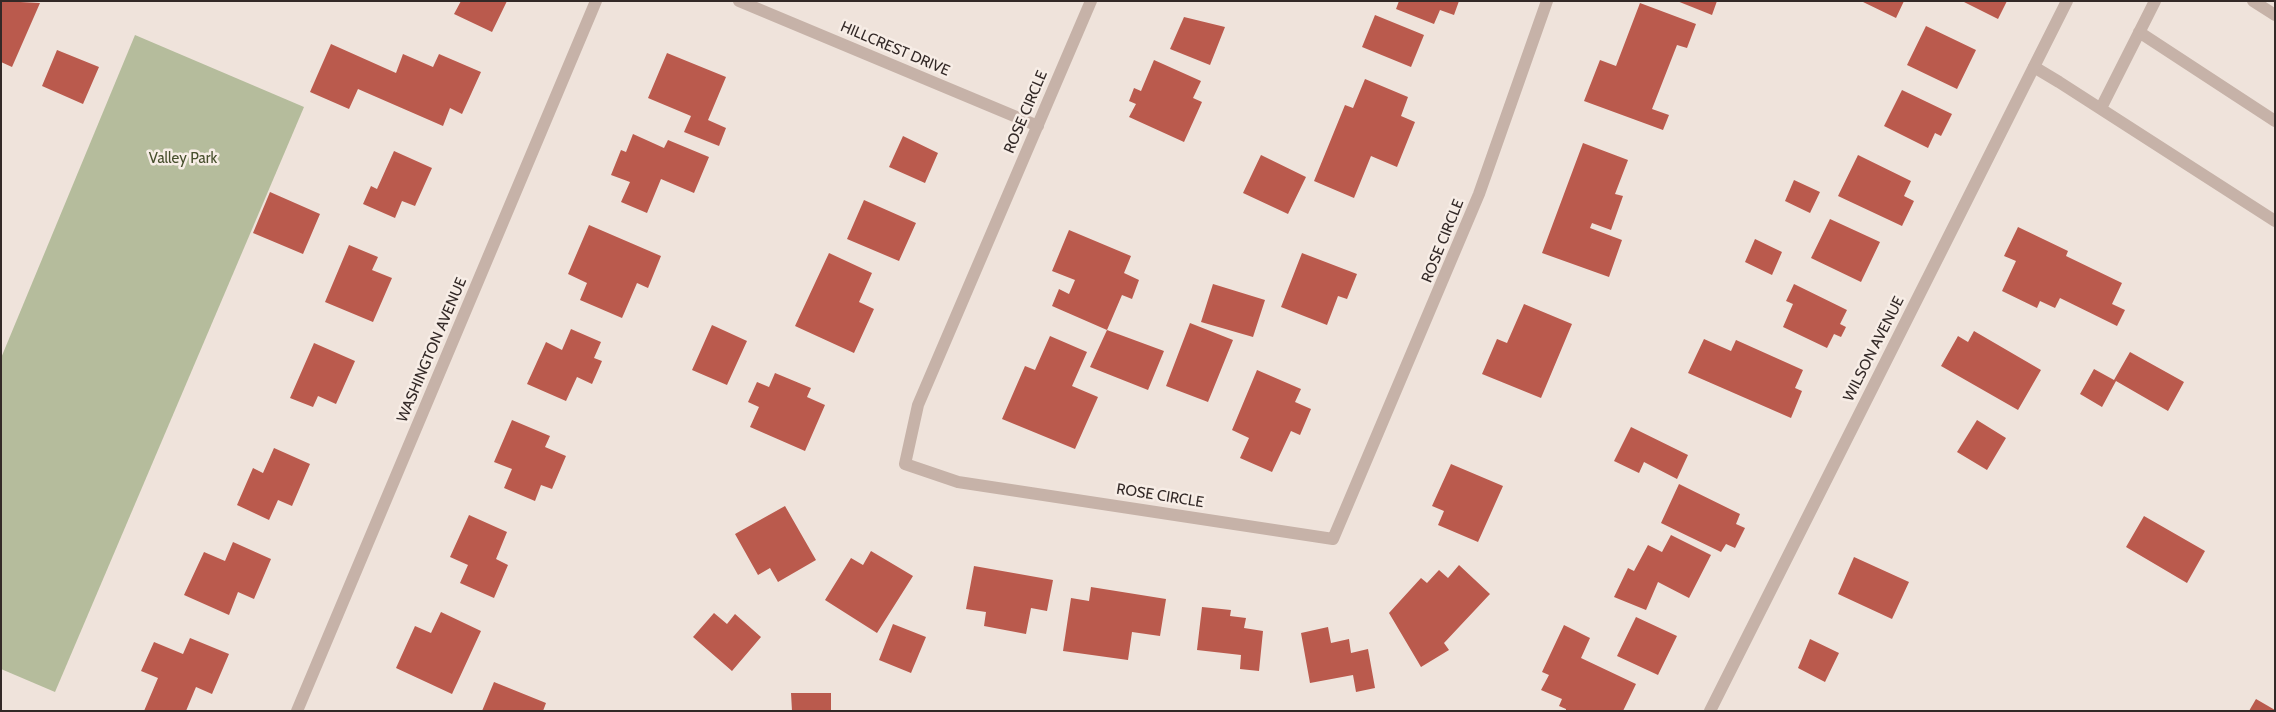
<!DOCTYPE html>
<html>
<head>
<meta charset="utf-8">
<style>
  body { margin:0 }
  #map { position:relative; width:2276px; height:712px; overflow:hidden; background:#efe3db; font-family:Cabin,sans-serif }
  canvas { display:block }
  .frame { position:absolute; inset:0; border:2px solid #332927; pointer-events:none }
</style>
</head>
<body>
<div id="map">
<canvas width="2276" height="712"></canvas>
<div class="frame"></div>
</div>
<script>
const ctx = document.querySelector('canvas').getContext('2d');
ctx.lineJoin = 'round';
function fillPath(path, color) {
  ctx.fillStyle = color;
  ctx.fill(path, 'evenodd');
}
function poly(rows) {
  const path = new Path2D();
  for (const r of rows) {
    path.moveTo(r[0], r[1]);
    for (let i = 2; i < r.length; i += 2) path.lineTo(r[i], r[i + 1]);
  }
  return path;
}
function stroke(path, color, width, dash) {
  ctx.strokeStyle = color;
  ctx.lineWidth = width;
  ctx.lineCap = dash ? 'butt' : 'round';
  ctx.setLineDash(dash || []);
  ctx.stroke(path);
}
function write(font, color, halo, rows, align = 'center') {
  ctx.font = font + ' Cabin,sans-serif';
  ctx.lineWidth = 5;
  ctx.setLineDash([]);
  ctx.textBaseline = 'middle';
  ctx.strokeStyle = halo;
  ctx.fillStyle = color;
  for (const [text, x, y, turn = 0] of rows) {
    ctx.save();
    ctx.translate(x, y);
    ctx.rotate((+turn || 0) * Math.PI / 180);
    ctx.textAlign = isNaN(turn) ? turn : align;
    if (halo) ctx.strokeText(text, 0, 0);
    ctx.fillText(text, 0, 0);
    ctx.restore();
  }
}
fillPath(poly([
  [135,35,304,107,55,692,1,669,1,358]
]), '#b5bc9c');
fillPath(poly([
  [1,1,40,3,12,67,1,62],
  [461,1,507,1,492,32,454,14],
  [1399,1,1459,1,1454,15,1440,10,1434,24,1396,9],
  [1677,1,1717,1,1712,15],
  [1861,1,1904,1,1896,18],
  [1962,1,2007,1,1998,19],
  [1640,3,1696,24,1687,48,1677,45,1652,109,1669,115,1663,130,1584,101,1600,60,1616,66],
  [1375,15,1424,35,1411,67,1362,47],
  [1184,17,1225,27,1210,65,1170,49],
  [1926,26,1976,50,1957,89,1907,65],
  [331,44,396,73,403,54,433,67,439,54,481,72,462,114,450,108,443,126,358,89,349,109,310,92],
  [57,50,99,67,83,104,42,86],
  [667,53,726,77,708,120,726,128,719,146,684,132,691,116,648,98],
  [1154,60,1201,81,1193,98,1202,102,1184,142,1129,117,1136,104,1129,101,1134,88,1141,91],
  [1365,79,1408,97,1401,116,1415,122,1397,167,1371,156,1354,198,1314,181,1345,105,1353,108],
  [1902,90,1952,114,1941,136,1935,133,1928,148,1884,126],
  [633,134,664,148,668,140,709,157,694,193,661,179,647,213,621,202,630,182,611,175,621,150,626,152],
  [903,136,938,153,925,183,889,167],
  [1583,143,1628,160,1615,194,1623,196,1611,230,1592,223,1590,228,1622,240,1609,277,1542,253],
  [394,151,432,168,415,206,402,201,395,218,363,204,371,186,377,189],
  [1261,155,1306,177,1288,214,1243,193],
  [1858,155,1911,181,1904,196,1914,201,1902,226,1838,196],
  [1794,180,1820,192,1810,213,1785,201],
  [270,192,320,214,303,254,253,233],
  [864,200,916,223,899,261,847,239],
  [1830,219,1880,242,1861,282,1811,258],
  [589,225,661,256,648,288,637,283,622,318,580,300,587,283,568,274],
  [2018,227,2068,251,2066,256,2122,283,2112,304,2125,310,2117,326,2060,298,2055,308,2040,301,2037,308,2002,291,2016,261,2004,256],
  [1069,230,1131,256,1124,273,1139,280,1132,299,1122,295,1107,330,1164,351,1148,390,1090,367,1107,330,1052,306,1059,289,1069,294,1075,280,1052,271],
  [1755,239,1782,252,1772,275,1745,262],
  [349,245,378,257,372,270,392,278,373,322,325,302],
  [829,253,872,273,859,302,874,309,854,353,795,326],
  [1302,253,1357,274,1347,299,1338,296,1327,325,1281,307],
  [1213,284,1265,300,1253,337,1201,322],
  [1794,284,1847,310,1840,324,1846,327,1841,337,1834,334,1827,348,1783,327,1793,304,1786,301],
  [1524,304,1572,324,1541,398,1482,374,1497,339,1507,343],
  [1190,323,1233,340,1208,402,1166,386],
  [712,325,747,341,727,385,692,370],
  [571,329,601,342,594,358,602,361,592,384,577,377,566,401,527,384,546,342,562,350],
  [1974,331,2041,370,2018,410,1941,366,1958,336,1968,342],
  [1050,336,1087,352,1072,386,1098,397,1075,449,1002,419,1025,366,1035,370],
  [1704,339,1731,351,1736,340,1803,370,1795,388,1802,391,1791,418,1688,373],
  [314,343,355,361,336,404,318,396,313,407,290,398],
  [2130,352,2184,382,2168,411,2116,381,2102,407,2080,394,2094,369,2114,380],
  [1257,370,1301,389,1295,402,1311,409,1300,435,1291,431,1272,472,1240,458,1249,438,1232,430],
  [775,373,811,388,807,397,825,405,805,451,750,427,759,407,748,402,757,382,769,387],
  [512,420,550,436,545,447,566,456,552,489,541,485,535,501,504,488,512,469,494,462],
  [1977,420,2006,438,1987,470,1957,452],
  [1631,427,1688,455,1677,479,1644,462,1639,473,1614,461],
  [274,448,310,464,292,506,278,500,269,520,237,505,253,468,263,473],
  [1451,464,1503,486,1478,542,1438,525,1444,511,1432,506],
  [1679,484,1740,514,1736,524,1745,528,1735,548,1726,544,1721,552,1661,523],
  [785,506,816,560,778,582,770,568,758,575,735,534],
  [469,515,507,532,496,559,508,565,494,598,460,583,468,565,450,557],
  [2144,516,2205,551,2187,583,2126,547],
  [1671,535,1711,555,1689,598,1658,582,1646,610,1614,597,1628,568,1634,571,1648,545,1662,552],
  [233,542,271,559,254,599,238,592,229,615,184,595,204,552,225,561],
  [871,551,913,576,877,633,825,600,851,558,863,565],
  [1854,557,1909,582,1892,619,1838,594],
  [1459,565,1490,594,1444,643,1449,650,1421,667,1389,613,1421,578,1427,583,1439,570,1448,578],
  [974,566,1053,580,1047,611,1031,608,1026,634,984,626,986,612,966,609],
  [1091,587,1166,599,1160,636,1132,632,1128,660,1063,651,1071,598,1089,601],
  [1202,607,1231,610,1230,616,1246,618,1244,628,1263,631,1259,671,1240,669,1241,655,1197,650],
  [441,612,481,631,452,694,396,668,415,626,431,633],
  [714,613,727,624,735,614,761,637,732,671,693,637],
  [1636,617,1677,636,1658,675,1617,656],
  [893,624,926,637,911,673,879,660],
  [1564,625,1590,638,1581,658,1636,684,1623,711,1566,711,1566,709,1559,706,1562,699,1541,690,1549,675,1542,672],
  [1328,627,1331,643,1349,639,1351,653,1368,649,1375,688,1356,692,1353,675,1310,683,1301,633],
  [190,638,229,654,212,694,196,687,186,711,144,711,158,678,141,671,154,642,183,654],
  [1810,639,1839,653,1825,682,1798,668],
  [494,682,546,703,543,711,482,711],
  [791,693,831,693,831,711,792,711],
  [2256,699,2275,710,2275,711,2249,711]
]), '#ba5a4d');
stroke(poly([
  [2253,1,2275,15],
  [2139,32,2275,121],
  [2034,67,2059,82,2275,221],
  [2101,108,2155,1]
]), '#c6b2a8', 12);
stroke(poly([
  [739,1,1038,126],
  [1091,1,918,405,905,464,958,482,1333,539,1479,194,1547,1],
  [297,711,596,1],
  [1710,711,2067,1]
]), '#c6b2a8', 12);
write('15px', '#332927', '#f7ede6', [
  ["HILLCREST DRIVE",895,49,23],
  ["ROSE CIRCLE",1026,112,-67],
  ["ROSE CIRCLE",1443,241,-68],
  ["WILSON AVENUE",1874,349,-63],
  ["WASHINGTON AVENUE",432,350,-67],
  ["ROSE CIRCLE",1160,496,9]
]);
write('15px', '#474f2d', '#f7ede6', [
  ["Valley Park",183,159]
]);
</script>
</body>
</html>
